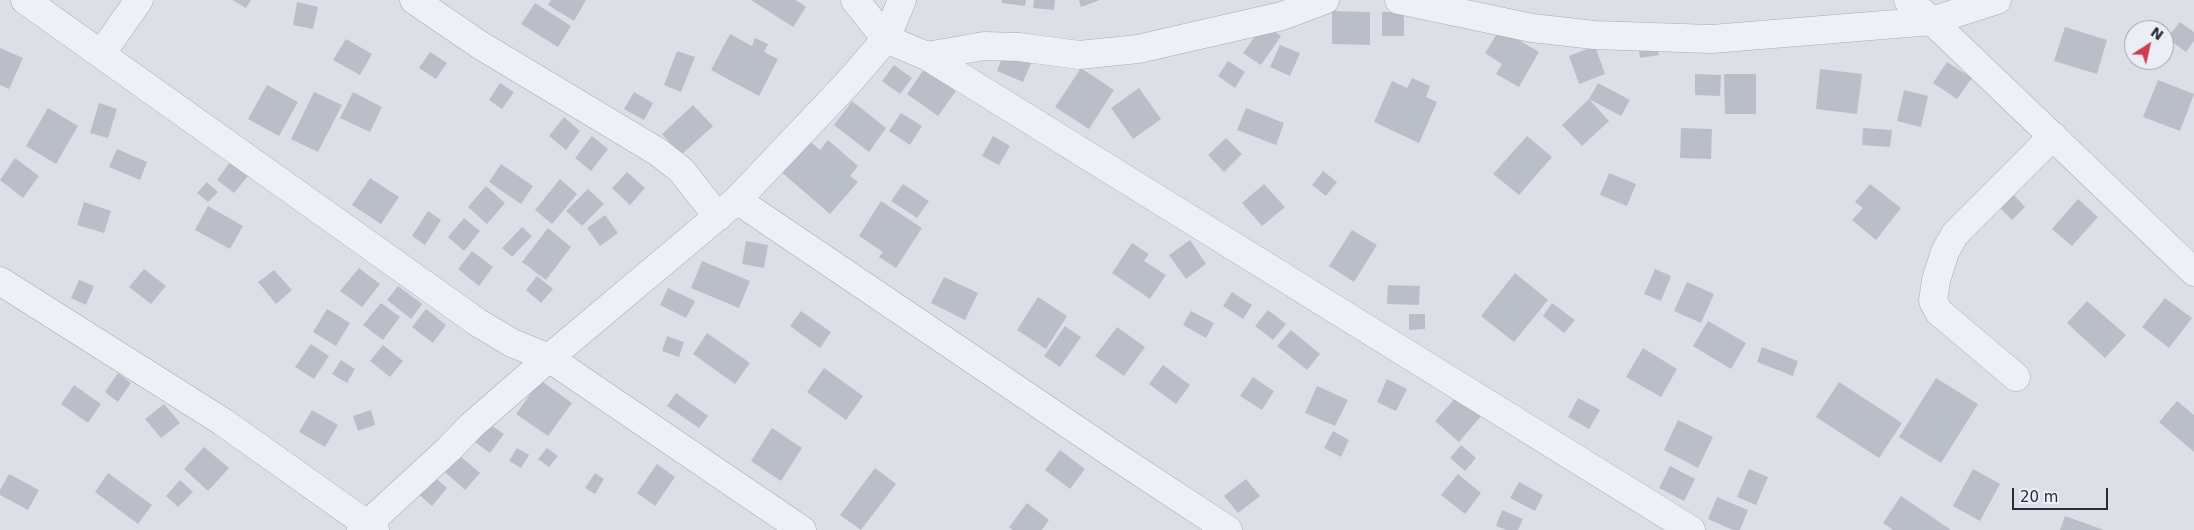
<!DOCTYPE html>
<html>
<head>
<meta charset="utf-8">
<style>
  body { margin:0 }
  #map { position:relative; width:2194px; height:530px; overflow:hidden; background:#dce0e6; font-family:"DejaVu Sans",sans-serif }
  canvas { display:block }
  .north { position:absolute; left:2124px; top:20px; width:50px; height:50px; box-sizing:border-box; background:#ebeef4; border:1px solid #9ca1aa; border-radius:50%; rotate:35deg; font-size:14px; font-weight:700; line-height:20px; text-align:center; color:#262d3c }
  .north::after { content:''; display:block; margin:auto; width:18px; height:22px; background:#cd3f4e; clip-path:polygon(50% 0,100% 100%,50% 72%,0 100%) }
  .scale { position:absolute; left:2012px; top:488px; width:96px; height:22px; box-sizing:border-box; border:2px solid #262d3c; border-top:0; padding-left:6px; font-size:15px; line-height:18px; white-space:nowrap; color:#262d3c; -webkit-text-stroke:4px #ebeef4; paint-order:stroke }
</style>
</head>
<body>
<div id="map">
<canvas width="2194" height="530"></canvas>
<div class="north">N</div>
<div class="scale">20 m</div>
</div>
<script>
const ctx = document.querySelector('canvas').getContext('2d');
ctx.lineJoin = 'round';
function fillPath(path, color) {
  ctx.fillStyle = color;
  ctx.fill(path, 'evenodd');
}
function poly(rows) {
  const path = new Path2D();
  for (const r of rows) {
    path.moveTo(r[0], r[1]);
    for (let i = 2; i < r.length; i += 2) path.lineTo(r[i], r[i + 1]);
  }
  return path;
}
function stroke(path, color, width, dash) {
  ctx.strokeStyle = color;
  ctx.lineWidth = width;
  ctx.lineCap = dash ? 'butt' : 'round';
  ctx.setLineDash(dash || []);
  ctx.stroke(path);
}
fillPath(poly([
  [232,0,251,0,246,8],
  [551,0,586,0,574,21,548,5],
  [751,0,796,0,806,7,793,27],
  [1002,0,1026,0,1025,6,1002,3],
  [1034,0,1055,0,1054,10,1033,8],
  [1079,0,1100,0,1081,7],
  [297,2,318,7,313,29,293,25],
  [535,3,571,26,558,47,521,24],
  [1332,11,1370,12,1370,45,1332,44],
  [1382,12,1404,12,1404,36,1382,36],
  [2180,22,2194,32,2194,41,2186,52,2167,38],
  [1264,24,1281,36,1261,65,1243,53],
  [2065,27,2107,40,2097,74,2054,61],
  [1500,29,1539,52,1519,87,1496,74,1502,64,1485,53],
  [730,34,752,46,755,38,768,44,764,52,778,59,759,96,711,70],
  [346,39,372,54,360,75,333,60],
  [1656,39,1659,55,1640,58,1638,42],
  [1280,45,1300,53,1290,76,1270,67],
  [1595,46,1605,74,1579,84,1569,56],
  [0,48,23,58,9,89,0,85],
  [1005,50,1032,61,1023,82,997,71],
  [677,51,695,57,681,92,664,85],
  [430,52,447,63,436,79,419,68],
  [1228,61,1245,72,1235,88,1218,76],
  [1947,62,1972,78,1957,99,1933,83],
  [894,65,912,78,900,94,882,81],
  [925,68,956,91,938,116,907,94],
  [1081,68,1114,90,1089,129,1055,107],
  [1820,69,1862,74,1857,114,1816,109],
  [1695,74,1721,75,1720,96,1695,95],
  [1724,74,1756,74,1756,114,1725,114],
  [1412,78,1430,86,1426,97,1437,102,1419,143,1374,122,1392,81,1407,88],
  [2158,80,2194,94,2180,131,2143,117],
  [500,83,514,92,502,109,489,100],
  [1598,83,1630,100,1621,116,1589,99],
  [267,85,298,102,279,136,248,119],
  [1139,88,1161,119,1133,139,1111,108],
  [1904,90,1928,96,1921,127,1897,121],
  [314,92,342,105,318,152,291,139],
  [353,92,382,107,370,132,340,118],
  [634,92,653,103,644,120,624,109],
  [1589,99,1609,121,1582,146,1562,125],
  [852,101,886,128,869,152,834,125],
  [99,103,117,109,108,138,90,133],
  [693,105,713,126,681,155,662,134],
  [48,108,78,126,56,164,26,146],
  [1246,108,1284,123,1276,145,1237,130],
  [901,113,922,126,910,145,889,131],
  [564,117,580,131,566,150,549,136],
  [1681,128,1712,129,1711,159,1680,158],
  [1863,128,1892,130,1890,147,1862,145],
  [592,136,608,149,591,171,575,158],
  [993,136,1010,146,999,165,982,156],
  [1527,136,1552,157,1519,195,1493,174],
  [806,138,820,150,828,140,858,166,850,176,858,182,830,214,779,170],
  [1226,138,1242,154,1224,172,1208,155],
  [117,149,147,162,140,180,109,167],
  [15,158,39,176,23,198,0,180],
  [230,162,248,176,234,193,217,180],
  [501,164,533,186,521,204,489,182],
  [1323,171,1337,182,1326,196,1312,185],
  [627,172,645,188,630,205,612,188],
  [1609,173,1636,184,1627,206,1600,195],
  [370,178,399,197,381,224,352,205],
  [560,179,577,194,552,224,535,210],
  [207,182,218,192,208,202,197,193],
  [903,184,929,201,917,218,891,201],
  [1264,184,1285,207,1262,226,1242,203],
  [1870,184,1901,208,1876,240,1852,220,1863,208,1855,202],
  [486,186,505,203,487,224,468,207],
  [588,189,604,204,582,226,566,211],
  [2013,194,2025,207,2012,220,1999,207],
  [2078,199,2098,217,2072,246,2052,229],
  [881,201,922,228,896,268,879,257,883,252,859,236],
  [84,202,111,211,104,233,77,225],
  [208,206,243,226,230,249,195,230],
  [428,211,441,220,425,245,412,236],
  [605,215,618,233,600,246,587,228],
  [464,218,480,231,464,251,448,237],
  [522,227,532,236,512,257,502,248],
  [548,228,571,247,546,280,522,262],
  [1352,230,1377,245,1354,282,1329,266],
  [1190,240,1206,264,1186,279,1169,255],
  [746,241,768,245,764,268,742,264],
  [1132,243,1149,254,1144,261,1166,275,1150,299,1112,273],
  [472,251,493,267,479,286,458,269],
  [702,261,750,281,739,308,691,288],
  [359,268,380,284,362,307,340,291],
  [144,269,166,286,151,304,129,287],
  [1655,269,1671,276,1661,301,1644,294],
  [274,270,292,290,276,304,258,282],
  [1515,273,1548,300,1514,342,1481,316],
  [537,276,553,289,541,303,526,290],
  [944,277,978,293,965,320,931,303],
  [79,280,94,286,86,305,71,298],
  [1687,282,1714,294,1701,323,1674,311],
  [1388,285,1420,286,1419,305,1387,304],
  [398,286,422,304,411,319,387,300],
  [668,288,695,301,686,318,660,305],
  [1232,292,1252,305,1243,319,1223,306],
  [1038,297,1067,316,1046,349,1017,330],
  [2165,298,2192,318,2169,348,2142,327],
  [2087,301,2126,335,2105,358,2067,323],
  [381,303,400,317,383,340,363,325],
  [1552,303,1575,320,1564,333,1543,316],
  [327,309,350,323,336,346,313,332],
  [426,309,446,325,433,343,412,327],
  [1268,310,1286,324,1273,340,1255,326],
  [801,311,831,332,820,348,790,326],
  [1191,311,1214,323,1206,338,1183,325],
  [1409,314,1425,314,1425,329,1409,330],
  [1708,321,1746,343,1731,369,1693,346],
  [1065,326,1081,337,1060,367,1044,356],
  [1117,327,1145,347,1124,376,1095,356],
  [1291,330,1320,354,1307,370,1277,346],
  [707,333,750,363,735,384,693,354],
  [667,336,684,342,679,357,662,351],
  [311,344,329,356,314,379,295,367],
  [383,345,403,361,390,377,370,361],
  [1762,347,1798,361,1793,376,1757,362],
  [1643,348,1677,369,1661,397,1626,377],
  [341,360,355,369,347,383,332,374],
  [1163,365,1190,385,1176,404,1149,384],
  [824,368,863,396,846,420,807,392],
  [118,373,131,383,118,402,105,392],
  [1253,377,1274,391,1262,410,1240,396],
  [1936,378,1978,404,1941,463,1899,437],
  [1387,379,1407,389,1396,411,1377,402],
  [540,380,572,403,548,436,516,414],
  [1839,382,1902,423,1879,458,1816,417],
  [74,385,101,404,88,423,61,404],
  [1317,386,1348,400,1335,426,1305,413],
  [676,393,708,416,699,428,667,406],
  [1458,395,1481,416,1459,442,1435,421],
  [1578,398,1600,410,1589,429,1568,417],
  [2177,401,2194,415,2194,452,2159,422],
  [164,404,180,423,161,438,145,419],
  [312,410,338,425,325,447,299,432],
  [371,410,375,425,358,431,353,416],
  [1678,420,1713,437,1698,468,1664,450],
  [485,421,504,434,490,453,472,440],
  [772,428,802,448,781,481,751,461],
  [1333,431,1349,440,1341,457,1324,448],
  [1461,445,1476,458,1465,471,1450,458],
  [204,447,229,468,208,491,184,469],
  [517,448,529,455,521,468,509,461],
  [547,448,558,456,549,467,538,459],
  [1060,450,1085,469,1070,489,1045,470],
  [459,455,480,473,465,490,445,472],
  [657,464,675,477,655,506,637,493],
  [1670,466,1695,479,1684,501,1659,488],
  [875,468,896,484,861,530,840,515],
  [1749,469,1768,477,1756,505,1737,497],
  [1973,469,2000,484,1980,521,1953,506],
  [108,473,152,505,138,524,95,492],
  [595,473,604,479,595,494,585,488],
  [9,474,39,490,28,510,0,495,0,490],
  [1458,474,1481,493,1465,514,1441,495],
  [432,475,447,488,432,506,417,493],
  [1246,479,1260,496,1238,513,1224,496],
  [180,480,193,492,178,507,166,496],
  [1519,482,1543,495,1535,511,1510,498],
  [1901,496,1951,530,1893,530,1883,523],
  [1717,497,1748,510,1740,530,1733,530,1708,519],
  [1027,503,1049,520,1042,530,1013,530,1009,527],
  [1502,510,1523,519,1518,530,1507,530,1496,526],
  [2065,516,2104,530,2060,530]
]), '#b9bec9');
const minor = poly([
  [25,0,477,322,512,343,549,358,802,530],
  [414,0,480,45,658,152,681,170,718,217],
  [855,0,886,39,927,56,1691,530],
  [1399,0,1532,28,1594,35,1712,39,1932,21,1997,0],
  [1908,0,1932,21,2194,272],
  [101,54,139,0],
  [927,56,984,46,1019,47,1079,55,1138,49,1282,16,1325,0],
  [737,200,1114,455,1228,530],
  [0,281,223,422,375,530],
  [2016,377,1939,312,1933,301,1936,280,1945,252,1955,234,2053,136],
  [361,530,449,449,471,426,549,358,737,200,848,83,886,39,902,0]
]);
stroke(minor, '#a5aab3', 29);
stroke(minor, '#eff0f5', 28);
</script>
</body>
</html>
